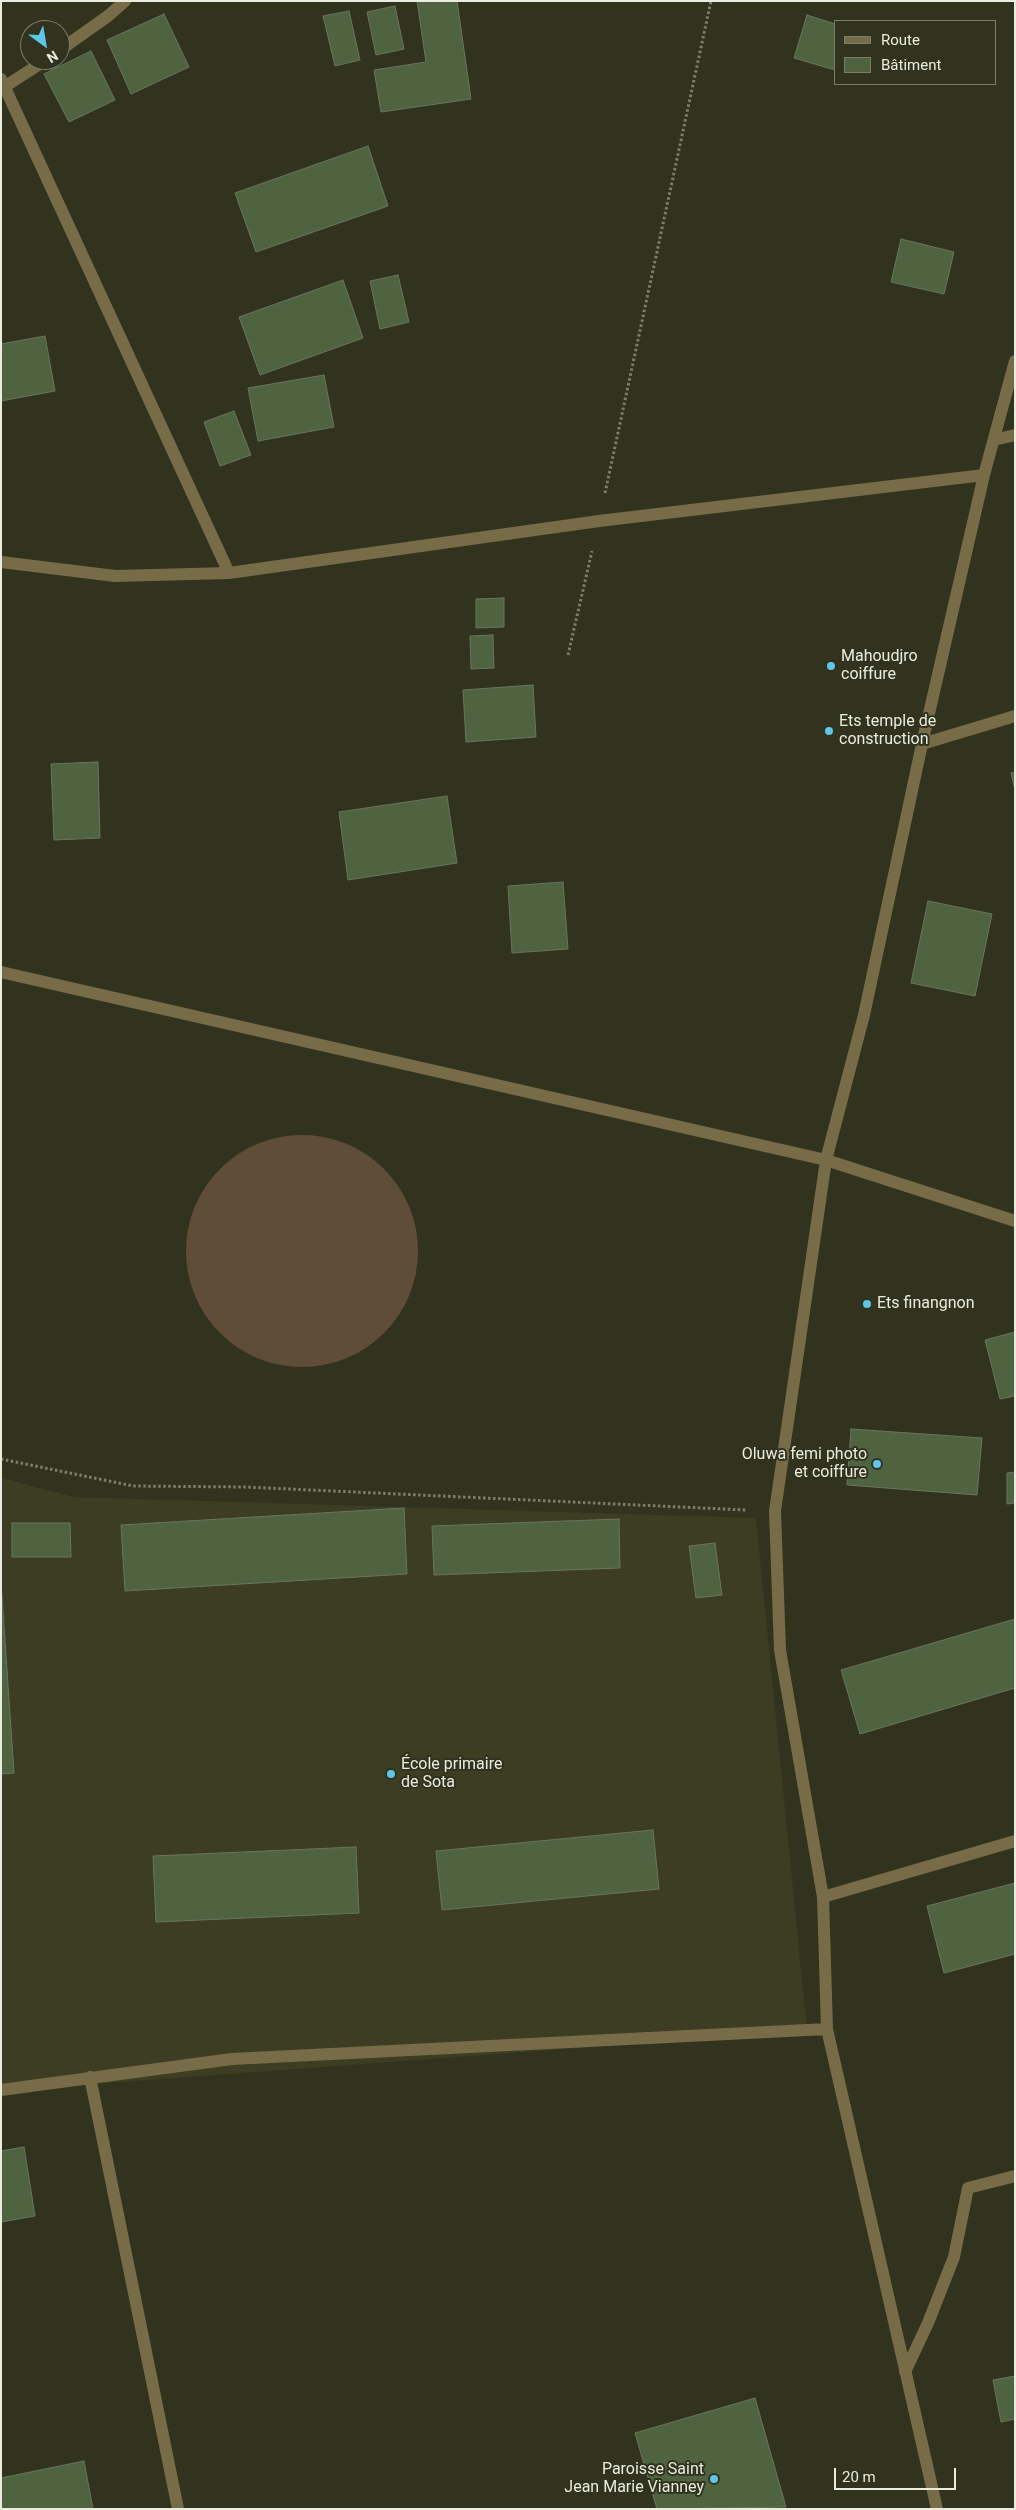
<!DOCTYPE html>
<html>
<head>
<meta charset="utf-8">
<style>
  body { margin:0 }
  #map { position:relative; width:1016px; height:2510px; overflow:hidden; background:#31331f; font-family:Roboto,sans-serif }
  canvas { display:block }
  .frame { position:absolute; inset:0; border:2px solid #ebece0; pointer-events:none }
  .legend { position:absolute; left:834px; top:20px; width:162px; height:65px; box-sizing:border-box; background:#31331f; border:1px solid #7b7d6c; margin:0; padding:6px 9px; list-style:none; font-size:15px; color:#ebece0 }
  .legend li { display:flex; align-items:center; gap:10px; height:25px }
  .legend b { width:25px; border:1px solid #7b7d6c }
  .north { position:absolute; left:20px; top:20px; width:50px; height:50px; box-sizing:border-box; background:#31331f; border:1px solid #7b7d6c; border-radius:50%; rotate:148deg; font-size:14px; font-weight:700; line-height:20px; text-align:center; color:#ebece0 }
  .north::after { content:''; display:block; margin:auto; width:18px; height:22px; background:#5cc7e8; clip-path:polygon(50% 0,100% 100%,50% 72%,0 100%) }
  .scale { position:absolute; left:834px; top:2468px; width:122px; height:22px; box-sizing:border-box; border:2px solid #ebece0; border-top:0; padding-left:6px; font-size:15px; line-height:18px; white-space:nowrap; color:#ebece0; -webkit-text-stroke:4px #31331f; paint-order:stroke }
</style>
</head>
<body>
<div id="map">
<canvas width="1016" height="2510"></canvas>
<div class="frame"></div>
<ul class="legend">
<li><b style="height:6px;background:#786b48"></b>Route</li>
<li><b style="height:14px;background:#4f6341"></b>Bâtiment</li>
</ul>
<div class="north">N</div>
<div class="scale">20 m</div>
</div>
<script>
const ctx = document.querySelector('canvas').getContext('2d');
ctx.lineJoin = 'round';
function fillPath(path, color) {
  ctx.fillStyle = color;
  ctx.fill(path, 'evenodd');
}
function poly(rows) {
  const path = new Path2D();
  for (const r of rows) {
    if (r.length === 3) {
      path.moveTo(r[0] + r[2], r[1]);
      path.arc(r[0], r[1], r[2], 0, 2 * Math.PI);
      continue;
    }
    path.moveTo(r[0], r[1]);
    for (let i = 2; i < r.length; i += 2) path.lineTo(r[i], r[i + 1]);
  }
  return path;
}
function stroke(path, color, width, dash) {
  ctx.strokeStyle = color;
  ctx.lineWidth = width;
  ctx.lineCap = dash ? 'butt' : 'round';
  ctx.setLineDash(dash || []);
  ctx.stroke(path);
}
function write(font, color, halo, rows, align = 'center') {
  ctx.font = font + ' Roboto,sans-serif';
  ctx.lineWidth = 4;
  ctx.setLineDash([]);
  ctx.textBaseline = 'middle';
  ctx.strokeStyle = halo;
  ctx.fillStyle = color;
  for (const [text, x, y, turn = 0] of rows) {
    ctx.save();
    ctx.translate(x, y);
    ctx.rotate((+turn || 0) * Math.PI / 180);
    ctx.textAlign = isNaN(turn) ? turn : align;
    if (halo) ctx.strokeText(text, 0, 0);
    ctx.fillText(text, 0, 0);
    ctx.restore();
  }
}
fillPath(poly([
  [1,1478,74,1497,756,1518,807,2031,1,2091]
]), '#3c3d23');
fillPath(poly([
  [302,1251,116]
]), '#604d39');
const building = poly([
  [417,1,457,1,471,99,381,112,374,70,426,62,417,1],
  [395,6,404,49,376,55,367,12,395,6],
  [349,11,360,60,335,66,323,16,349,11],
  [164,14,189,67,131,94,107,40,164,14],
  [807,15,835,24,835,70,794,58,807,15],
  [91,51,115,100,69,122,44,74,91,51],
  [368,146,388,206,256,252,235,193,368,146],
  [901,239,954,252,944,294,891,282,901,239],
  [398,275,409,322,380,329,370,281,398,275],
  [343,280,363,338,260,375,239,317,343,280],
  [45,336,55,391,1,401,1,344,45,336],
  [324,375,334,427,258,441,248,388,324,375],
  [234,411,251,455,220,466,204,422,234,411],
  [504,598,504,627,476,628,476,599,504,598],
  [493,635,494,668,471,669,470,636,493,635],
  [533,685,536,737,466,742,463,690,533,685],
  [98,762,100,838,54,840,51,764,98,762],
  [1015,772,1015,790,1011,773,1015,772],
  [447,796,457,863,348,880,339,812,447,796],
  [563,882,568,949,512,953,508,886,563,882],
  [928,901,992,914,975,996,911,983,928,901],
  [1015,1332,1015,1396,1000,1399,985,1340,1015,1332],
  [851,1429,982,1438,977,1495,847,1485,851,1429],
  [1015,1472,1015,1503,1007,1504,1007,1473,1015,1472],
  [404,1508,407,1574,125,1591,121,1525,404,1508],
  [619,1519,620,1568,434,1575,432,1526,619,1519],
  [12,1523,70,1523,71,1557,12,1557,12,1523],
  [715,1543,722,1595,696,1598,689,1546,715,1543],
  [1,1582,14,1773,1,1774,1,1582],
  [1015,1619,1015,1688,860,1734,841,1670,1015,1619],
  [653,1830,659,1889,442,1910,436,1851,653,1830],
  [356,1847,359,1913,156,1922,153,1856,356,1847],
  [1015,1883,1015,1954,944,1973,927,1906,1015,1883],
  [24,2147,35,2216,1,2222,1,2151,24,2147],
  [1015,2376,1015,2419,1001,2422,993,2380,1015,2376],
  [755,2398,786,2507,657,2509,635,2433,755,2398],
  [84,2461,93,2509,1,2509,1,2478,84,2461]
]);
fillPath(building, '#4f6341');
stroke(building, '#697561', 1);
stroke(poly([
  [605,493,711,1],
  [568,655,592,551],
  [1,1459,133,1486,245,1487,746,1510]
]), '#7d7e6e', 3, [2.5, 2.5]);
stroke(poly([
  [60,50,108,16,125,1],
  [1,79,229,573],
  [1,89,46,60],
  [994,440,1015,435],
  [1,562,115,576,229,573,599,521,984,475],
  [922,744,1015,716],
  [1,972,826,1160,1015,1221],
  [823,1897,1015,1841],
  [90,2077,178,2509],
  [1,2090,232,2059,827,2029],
  [905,2372,928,2323,954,2257,968,2188,1015,2176],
  [937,2509,827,2029,823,1897,780,1650,775,1511,826,1160,864,1015,922,744,984,475,1015,361]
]), '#786b48', 12);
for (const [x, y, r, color] of [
  [831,666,5,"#5cc7e8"],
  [829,731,5,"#5cc7e8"],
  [867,1304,5,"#5cc7e8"],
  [877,1464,5,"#5cc7e8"],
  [391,1774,5,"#5cc7e8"],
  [714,2479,5,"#5cc7e8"]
]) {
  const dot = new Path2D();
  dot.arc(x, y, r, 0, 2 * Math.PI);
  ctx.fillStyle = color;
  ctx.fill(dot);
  stroke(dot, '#31331f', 2);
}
write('16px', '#ebece0', '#31331f', [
  ["Mahoudjro",841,657],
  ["coiffure",841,675],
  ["Ets temple de",839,722],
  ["construction",839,740],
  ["Ets finangnon",877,1304],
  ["Oluwa femi photo",867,1455,"right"],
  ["et coiffure",867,1473,"right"],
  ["École primaire",401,1765],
  ["de Sota",401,1783],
  ["Paroisse Saint",704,2470,"right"],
  ["Jean Marie Vianney",704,2488,"right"]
], 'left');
</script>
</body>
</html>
